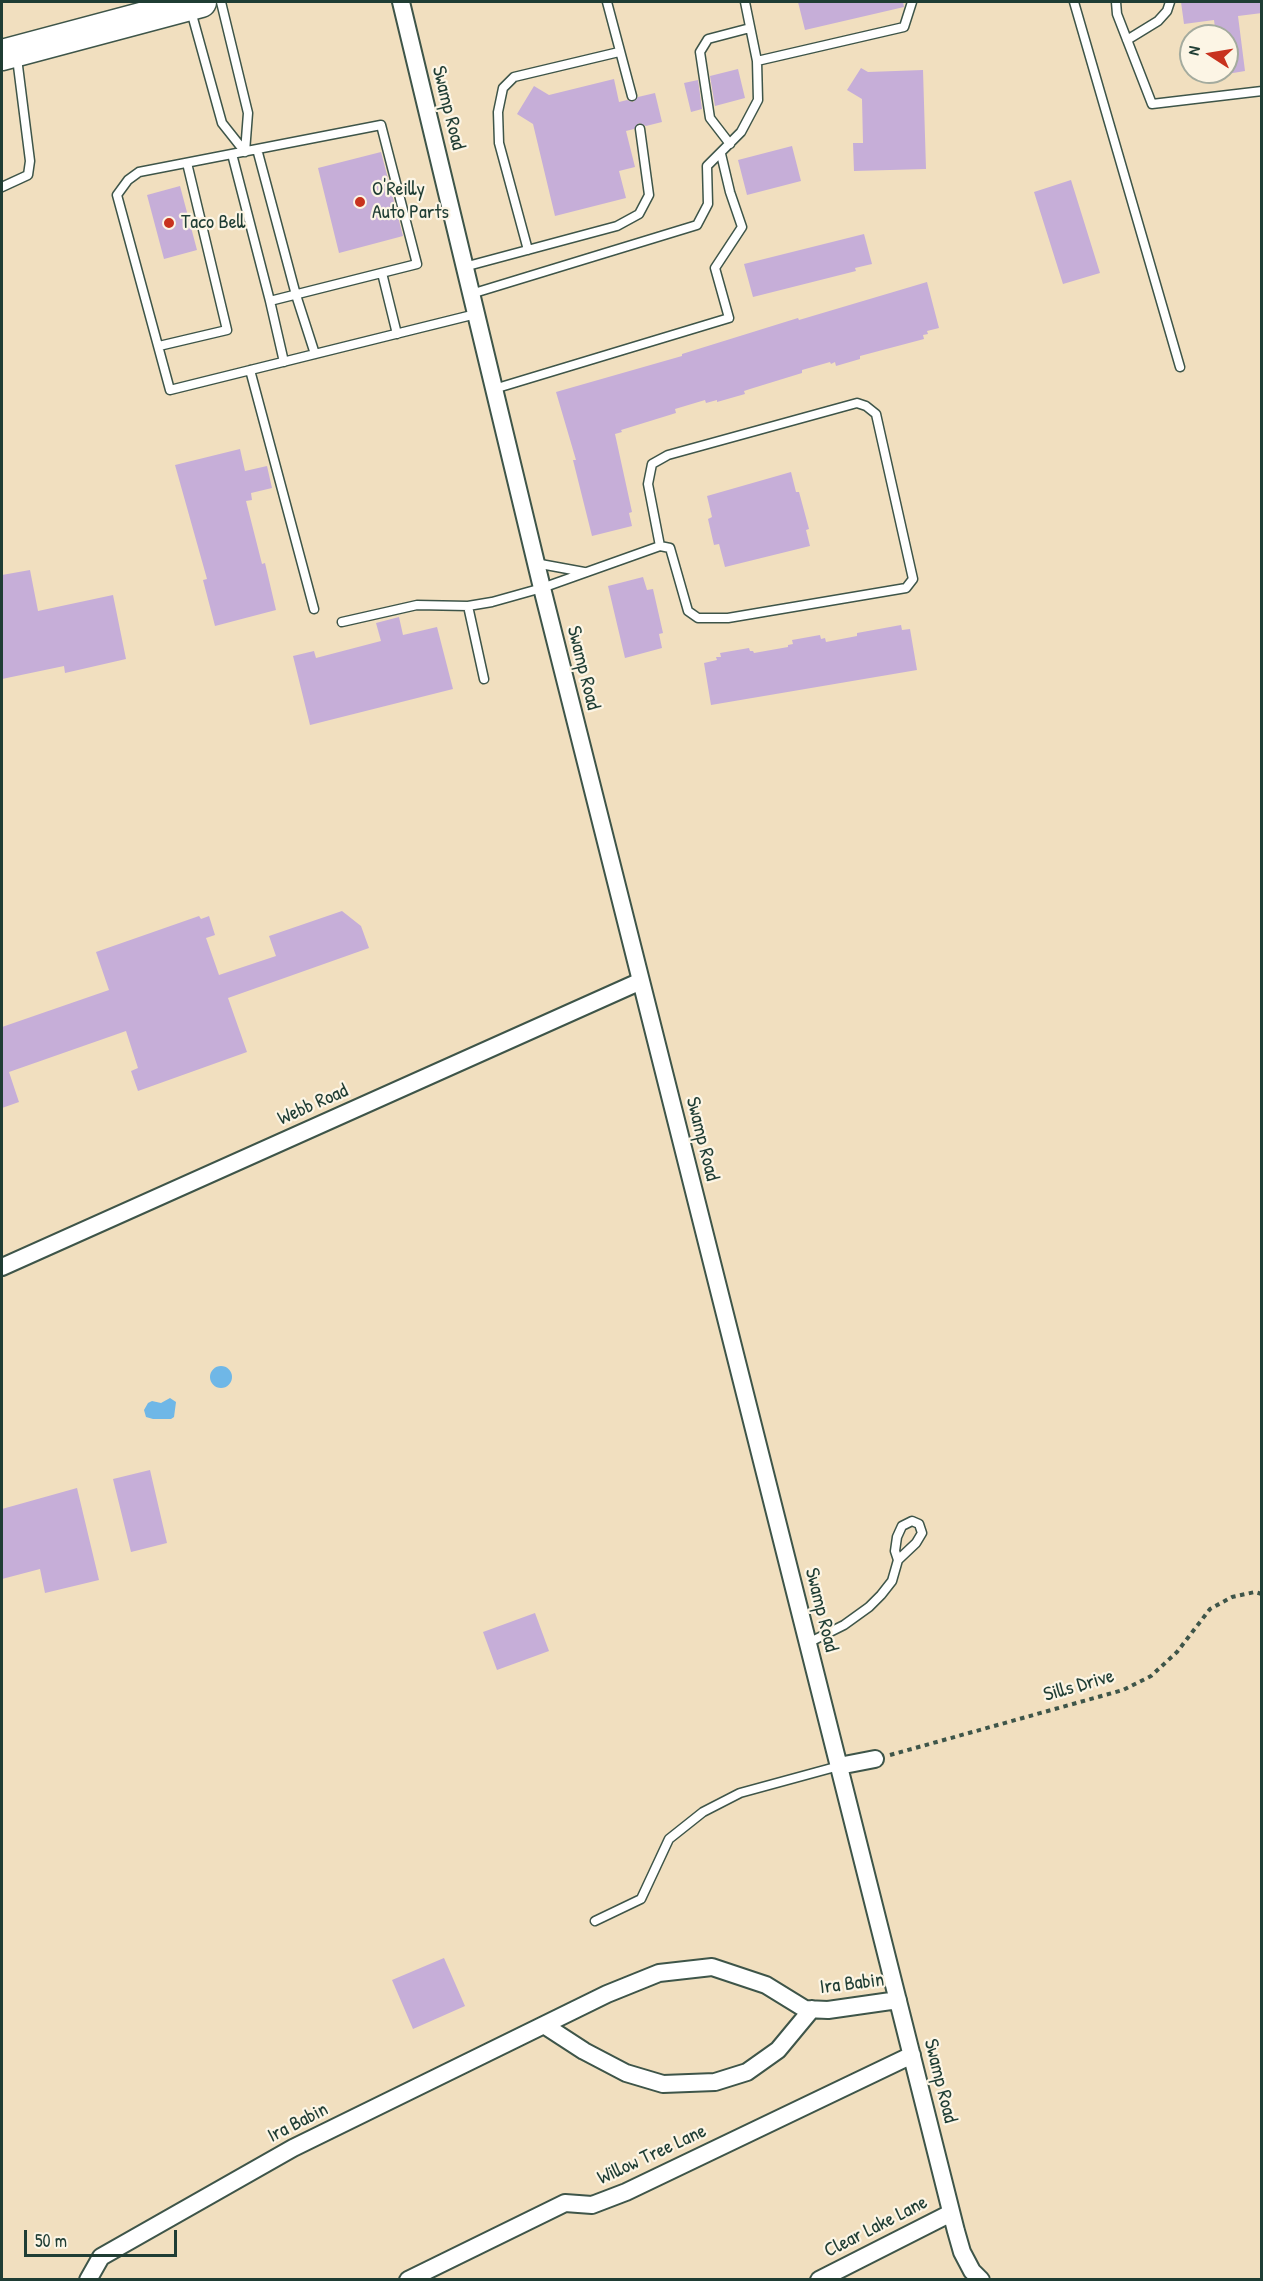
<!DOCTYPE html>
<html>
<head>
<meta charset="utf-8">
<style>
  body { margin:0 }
  #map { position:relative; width:1263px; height:2281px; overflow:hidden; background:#f1dfbf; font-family:"Patrick Hand",sans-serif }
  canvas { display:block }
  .frame { position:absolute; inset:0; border:3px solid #1f3d34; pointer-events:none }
  .north { position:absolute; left:1179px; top:24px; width:60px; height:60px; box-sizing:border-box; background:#fcf5e5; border:2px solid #a4ab9e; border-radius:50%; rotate:282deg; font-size:16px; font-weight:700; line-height:24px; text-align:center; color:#1f3d34 }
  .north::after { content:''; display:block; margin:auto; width:21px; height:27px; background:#c8321e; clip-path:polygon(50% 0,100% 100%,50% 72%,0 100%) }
  .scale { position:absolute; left:24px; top:2230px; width:153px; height:27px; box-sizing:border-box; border:3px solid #1f3d34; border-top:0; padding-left:8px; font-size:18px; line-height:21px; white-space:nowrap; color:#1f3d34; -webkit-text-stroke:4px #fcf5e5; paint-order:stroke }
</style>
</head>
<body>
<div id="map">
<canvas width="1263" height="2281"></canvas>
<div class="frame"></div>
<div class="north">N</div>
<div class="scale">50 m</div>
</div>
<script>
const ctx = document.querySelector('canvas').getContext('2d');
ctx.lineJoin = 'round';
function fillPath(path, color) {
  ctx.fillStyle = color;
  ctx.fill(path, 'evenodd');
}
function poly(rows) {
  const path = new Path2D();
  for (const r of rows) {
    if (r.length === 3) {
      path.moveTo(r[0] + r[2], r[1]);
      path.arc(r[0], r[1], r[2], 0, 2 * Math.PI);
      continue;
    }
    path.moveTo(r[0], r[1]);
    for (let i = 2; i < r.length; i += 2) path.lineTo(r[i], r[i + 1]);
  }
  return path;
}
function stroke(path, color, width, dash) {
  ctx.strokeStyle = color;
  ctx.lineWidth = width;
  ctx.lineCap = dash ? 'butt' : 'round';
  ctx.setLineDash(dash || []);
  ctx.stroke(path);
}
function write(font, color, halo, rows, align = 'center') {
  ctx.font = font + ' "Patrick Hand",sans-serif';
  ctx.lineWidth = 4.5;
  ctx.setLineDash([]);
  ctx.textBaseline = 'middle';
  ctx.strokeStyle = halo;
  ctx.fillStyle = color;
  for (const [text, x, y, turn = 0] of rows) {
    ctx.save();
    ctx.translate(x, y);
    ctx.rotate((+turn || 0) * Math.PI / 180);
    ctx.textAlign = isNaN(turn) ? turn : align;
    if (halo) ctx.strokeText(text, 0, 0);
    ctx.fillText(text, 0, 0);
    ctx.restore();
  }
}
fillPath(poly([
  [221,1377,11],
  [170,1398,176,1402,174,1417,171,1419,153,1419,146,1417,144,1410,148,1403,152,1401,161,1403]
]), '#6fb7e7');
fillPath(poly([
  [798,2,903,2,904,7,805,30],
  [1181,2,1262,2,1262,13,1238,16,1245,71,1227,74,1227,36,1216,36,1214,20,1184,24],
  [861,68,868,72,923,70,926,169,854,171,853,143,863,143,862,99,847,90],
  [738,69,745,98,715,106,710,76],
  [614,79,619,102,627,100,633,102,638,97,655,93,662,122,646,126,639,123,634,129,626,131,635,167,619,171,626,198,555,216,533,124,517,114,534,86,549,95],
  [698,80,702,109,691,112,684,83],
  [792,146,801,181,747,195,738,160],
  [381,152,403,236,339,253,318,168],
  [1071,180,1100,273,1063,284,1034,192],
  [180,186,197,250,164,259,147,195],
  [864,234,872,264,855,268,856,271,753,297,744,264],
  [927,282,939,328,927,331,928,334,923,335,924,339,860,356,860,359,836,366,835,362,831,364,830,362,802,370,802,373,750,389,744,391,745,394,717,402,717,400,706,403,705,400,675,409,676,413,621,430,622,432,615,434,632,512,629,513,632,526,592,536,573,460,576,460,556,392,682,356,682,354,798,318,799,320],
  [240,449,245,471,267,466,272,488,251,493,252,500,246,501,262,564,265,563,276,610,215,626,203,580,207,579,175,465],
  [791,472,796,492,799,492,809,529,806,530,810,546,725,567,719,544,714,545,708,519,712,517,707,496],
  [30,570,38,611,113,595,126,659,65,673,64,666,2,679,2,575],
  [643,577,647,590,653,589,663,633,659,634,662,648,625,658,608,586],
  [399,617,403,635,437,627,453,689,310,725,293,656,314,651,316,658,381,641,376,623],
  [901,625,902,630,910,629,917,670,711,705,704,663,717,660,716,657,721,657,720,653,749,648,750,651,753,651,754,653,788,647,788,645,793,644,792,640,820,635,821,639,825,638,826,642,857,636,857,633],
  [342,911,361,926,369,948,228,998,247,1052,138,1091,131,1071,138,1068,126,1031,9,1072,19,1102,2,1108,2,1027,109,990,96,952,199,916,201,919,209,916,215,935,206,938,219,975,276,956,269,936],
  [150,1470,167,1543,131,1552,113,1479],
  [77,1488,99,1580,45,1593,40,1569,2,1579,2,1509],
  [535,1613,549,1651,497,1670,483,1632],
  [444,1958,465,2006,413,2029,392,1980]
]), '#c6aed8');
const lane = poly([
  [221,2,248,113,245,152],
  [607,2,632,96],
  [745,2,757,61,904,27,912,2],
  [1074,2,1180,367],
  [1116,2,1117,14,1152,104,1262,91],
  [191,11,222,123,245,152],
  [1127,40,1158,21,1167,11,1170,2],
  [730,144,710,118,700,52,708,39,750,28],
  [257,149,296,295,315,354],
  [232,154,270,301,284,362],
  [2,187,28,175,30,161,17,58],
  [528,250,499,143,498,112,503,88,514,77,619,52],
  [464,267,617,226,639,214,649,195,640,129],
  [382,273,397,334],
  [471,294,697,225,708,204,707,166,741,132,758,100,757,61],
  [270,301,417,264,381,125,139,172,128,180,117,195,170,390,476,314],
  [159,346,227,330,187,163],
  [250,370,314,609],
  [494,389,729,318,715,268,742,227,730,192,721,154],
  [535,563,584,572],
  [468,606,484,679],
  [342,622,417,605,468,606,492,602,542,588,660,546,670,548,688,611,698,618,728,618,906,588,913,579,876,414,866,406,857,403,668,455,652,464,648,484,660,546],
  [808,1643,844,1625,869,1607,881,1595,892,1581,898,1560,895,1551,897,1537,902,1526,912,1521,919,1524,922,1533,916,1543,898,1560],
  [595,1921,641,1899,669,1839,703,1812,740,1793,839,1766]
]);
const street = poly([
  [401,2,542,588,956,2231,962,2252,972,2271,981,2280],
  [2,1267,641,981],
  [839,1766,875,1759],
  [544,2025,584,2051,626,2073,663,2084,715,2082,747,2072,778,2050,812,2009],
  [88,2280,101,2257,293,2148,607,1994,659,1973,712,1967,766,1985,805,2009,828,2010,898,2000],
  [408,2280,565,2203,592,2205,626,2192,912,2055],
  [819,2280,951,2213]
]);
const highway = poly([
  [2,55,201,2]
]);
stroke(lane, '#3e5549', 11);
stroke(street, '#3e5549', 20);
stroke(highway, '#3e5549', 33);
stroke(poly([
  [890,1755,1123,1690,1151,1676,1177,1652,1210,1609,1232,1597,1255,1592,1262,1594]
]), '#3e5549', 4, [4.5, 4.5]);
stroke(lane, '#fff', 8);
stroke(street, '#fff', 16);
stroke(highway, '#fff', 30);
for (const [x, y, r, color] of [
  [360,202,6,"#c8321e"],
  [169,223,6,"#c8321e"]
]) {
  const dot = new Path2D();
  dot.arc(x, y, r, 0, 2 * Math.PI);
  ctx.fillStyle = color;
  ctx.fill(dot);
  stroke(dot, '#fcf5e5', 2);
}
write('20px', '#1f3d34', '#fcf5e5', [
  ["Swamp Road",448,108,76],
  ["Swamp Road",583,668,76],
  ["Webb Road",313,1105,-24],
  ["Swamp Road",702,1139,76],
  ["Swamp Road",821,1610,76],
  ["Sills Drive",1079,1686,-16],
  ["Ira Babin",852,1984,-7],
  ["Swamp Road",940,2081,76],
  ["Ira Babin",298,2123,-27],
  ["Willow Tree Lane",652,2155,-25],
  ["Clear Lake Lane",876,2227,-27]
]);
write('20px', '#1f3d34', '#fcf5e5', [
  ["O'Reilly",372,190],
  ["Auto Parts",372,213],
  ["Taco Bell",181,223]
], 'left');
</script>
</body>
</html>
